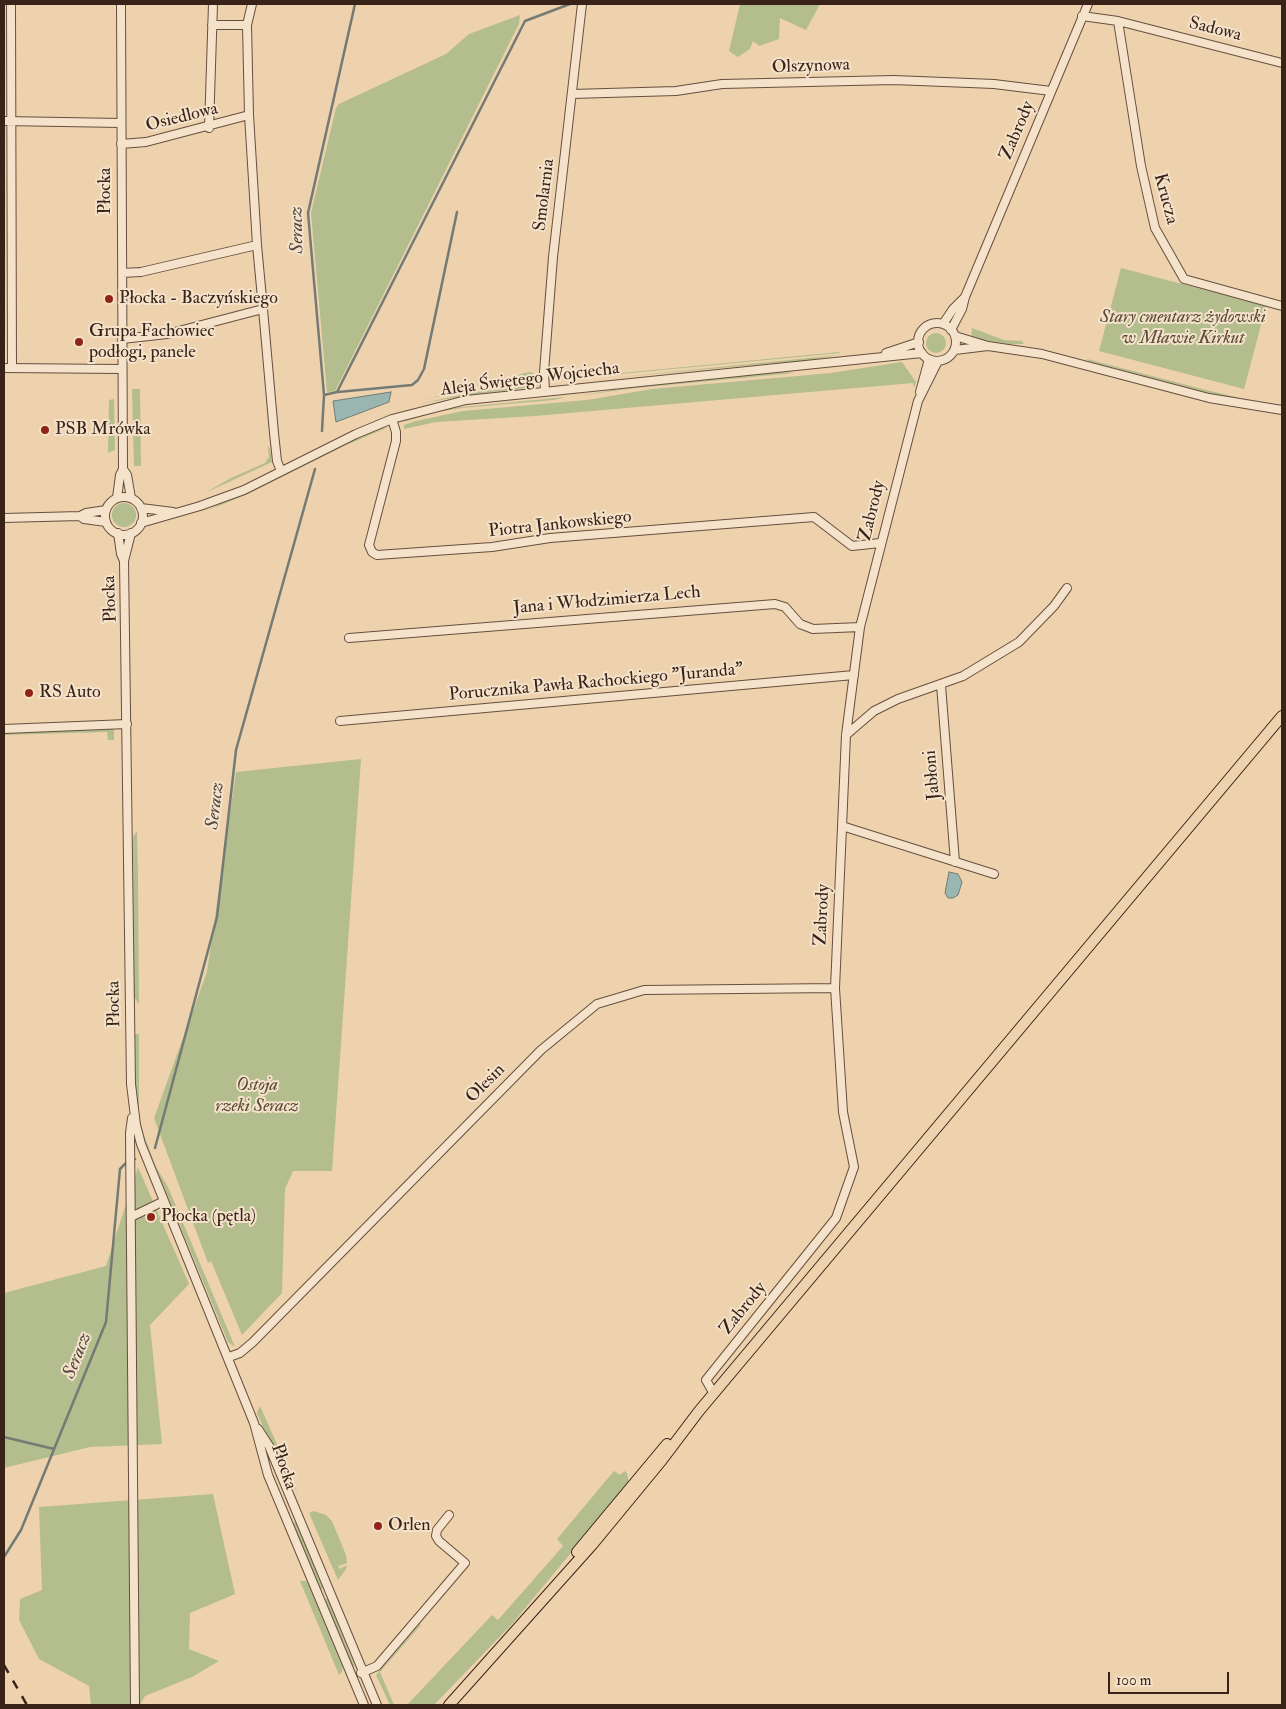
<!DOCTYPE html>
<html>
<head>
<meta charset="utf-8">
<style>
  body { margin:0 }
  #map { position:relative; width:1286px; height:1709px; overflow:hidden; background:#eed2ad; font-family:"IM FELL Double Pica",serif }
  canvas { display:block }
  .frame { position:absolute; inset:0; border:5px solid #392319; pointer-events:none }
  .scale { position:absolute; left:1108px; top:1672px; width:121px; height:22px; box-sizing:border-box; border:2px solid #392319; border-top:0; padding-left:6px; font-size:15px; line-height:18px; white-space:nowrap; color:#392319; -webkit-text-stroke:4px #f4e2ca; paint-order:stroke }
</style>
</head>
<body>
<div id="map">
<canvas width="1286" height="1709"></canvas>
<div class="frame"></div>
<div class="scale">100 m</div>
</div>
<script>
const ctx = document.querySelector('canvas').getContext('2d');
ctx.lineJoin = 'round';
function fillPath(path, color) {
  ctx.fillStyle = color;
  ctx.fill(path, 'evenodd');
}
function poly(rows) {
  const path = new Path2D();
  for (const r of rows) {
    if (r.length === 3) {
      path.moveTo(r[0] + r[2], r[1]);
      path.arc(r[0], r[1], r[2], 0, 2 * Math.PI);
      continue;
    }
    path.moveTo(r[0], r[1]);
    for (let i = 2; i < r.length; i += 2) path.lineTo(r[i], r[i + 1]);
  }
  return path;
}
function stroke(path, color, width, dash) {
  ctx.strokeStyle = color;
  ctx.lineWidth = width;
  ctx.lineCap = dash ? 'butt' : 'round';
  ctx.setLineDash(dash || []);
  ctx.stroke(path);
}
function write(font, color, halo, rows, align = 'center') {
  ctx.font = font + ' "IM FELL Double Pica",serif';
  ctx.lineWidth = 4;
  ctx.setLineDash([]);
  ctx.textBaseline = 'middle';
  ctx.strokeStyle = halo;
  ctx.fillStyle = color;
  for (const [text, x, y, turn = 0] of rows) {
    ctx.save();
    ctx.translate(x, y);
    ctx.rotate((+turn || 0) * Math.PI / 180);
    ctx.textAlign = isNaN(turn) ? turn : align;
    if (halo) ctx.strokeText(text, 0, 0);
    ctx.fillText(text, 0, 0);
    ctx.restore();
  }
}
fillPath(poly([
  [740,4,820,4,806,30,780,18,779,39,759,46,753,41,750,49,738,57,729,51],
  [520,15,519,24,335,391,327,392,311,213,336,108,339,104,446,54,469,34],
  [1121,268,1266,306,1244,389,1099,351],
  [972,328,1004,340,1022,341,1024,344,1008,344,971,338],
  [936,343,10],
  [839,352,840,353,610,375,611,374],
  [839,355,809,360,611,378,749,364],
  [1087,359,1202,389,1240,398,1235,399,1205,392,1088,361],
  [902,362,916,382,914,388,913,383,535,416,436,422,404,429,404,425,416,421,463,411,587,400,652,389,831,373],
  [530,372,535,374,535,377,520,384,470,390,417,401,461,391,501,385,521,374],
  [779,372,795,373,635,388,571,397,633,387],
  [540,379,533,387,469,395,419,404,469,393,521,387],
  [132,389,140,389,141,466,134,466],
  [566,397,554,400,462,408,436,412,403,422,409,418,452,408],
  [114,399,115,450,108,453,109,400],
  [389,427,346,445,248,494,206,511,359,437,382,428],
  [268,446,270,449,272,462,205,493,231,478,265,463,269,457],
  [124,515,12],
  [114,728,114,740,108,740,107,732,4,735,4,732],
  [361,759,332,1171,293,1171,285,1189,282,1293,242,1335,211,1261,208,1263,154,1118,207,972,236,772],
  [137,831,138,879,139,1004,134,997,133,852,133,837],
  [135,1034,139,1034,139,1116,144,1135,156,1167,168,1187,235,1347,228,1342,154,1163,143,1135,138,1117,136,1097],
  [138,1167,189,1284,150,1325,162,1444,90,1447,4,1468,4,1293,106,1266],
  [260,1406,280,1451,298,1494,271,1445,257,1413],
  [614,1471,620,1475,625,1471,627,1473,629,1483,512,1624,434,1705,407,1705,492,1615,498,1620,563,1546,557,1539],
  [213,1494,235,1594,190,1613,189,1649,219,1661,192,1677,145,1696,140,1705,91,1705,89,1686,39,1659,19,1620,20,1599,42,1590,39,1507],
  [314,1511,326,1515,332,1521,346,1555,347,1563,338,1566,340,1569,347,1565,346,1569,338,1580,309,1513],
  [294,1522,297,1523,323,1589,320,1589,316,1579,293,1525],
  [300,1581,306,1581,308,1583,343,1667,342,1672,339,1675],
  [325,1599,328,1599,355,1667,352,1665],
  [420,1624,421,1625,380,1672,394,1705,390,1705,376,1675]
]), '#b3bd8e');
const water = poly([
  [391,392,389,402,336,422,333,401,391,392],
  [949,872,958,874,962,882,958,895,953,898,948,898,945,893,949,872]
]);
fillPath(water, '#9ab6b0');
stroke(water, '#737b74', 1);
stroke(poly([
  [338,392,412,385,418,380,424,369,457,212],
  [324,395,337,392,525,21,570,4],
  [322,431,324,395,308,213,355,4],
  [155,1148,217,917,236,750,315,469],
  [4,1437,54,1449],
  [4,1557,21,1530,106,1322,120,1169,126,1163,135,1159]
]), '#737b74', 2.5);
const minor = poly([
  [11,4,12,368],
  [252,4,247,25,249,115,257,245,263,309],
  [1082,16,1118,21,1282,63],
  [1118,21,1141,166,1155,228,1184,279,1282,306],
  [212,25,247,25],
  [572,94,676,91,722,84,894,80,994,84,1051,91],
  [4,121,121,123],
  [209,128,213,4],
  [121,144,146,142,249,115],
  [122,273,141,272,257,245],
  [937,342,19],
  [943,324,953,309,965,297],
  [951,330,962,309,965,297,1088,4],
  [955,336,988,346,1042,354,1209,398,1282,410],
  [122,339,167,334,263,309,274,433,277,461,281,471],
  [955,350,988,346],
  [886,353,919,342],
  [4,368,122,369],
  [545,391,544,372,553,257,582,4],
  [920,392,929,359],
  [392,419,396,432,396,441,369,545,372,552,377,555,492,547,550,538,814,517,852,546,880,543],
  [123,469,127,475,131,498],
  [124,516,19],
  [117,498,120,475,123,469,121,4],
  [141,508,173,512],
  [80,516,84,519,106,522],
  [4,518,80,516,86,513,106,510],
  [141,523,200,506,244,490,356,434,392,419,466,400,922,353],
  [118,533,121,554,124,561],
  [131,533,124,561,131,1084,136,1125,141,1144,254,1423,268,1475,364,1705],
  [349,638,775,604,785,607,800,624,813,629,860,627],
  [941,685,955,862],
  [340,721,854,675],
  [4,729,127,724],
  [846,735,874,711,898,699,963,676,1019,642,1054,606,1067,588],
  [842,826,994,874],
  [132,1118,130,1133,135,1705],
  [131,1217,164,1201],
  [229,1357,240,1353,253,1342,541,1050,597,1004,644,990,835,988],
  [714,1394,706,1380,836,1218,854,1167,843,1112,835,988,846,735,860,627,918,401,938,361],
  [258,1429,269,1446,377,1705],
  [361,1673,377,1666,465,1563,439,1541,436,1536,437,1530,449,1515]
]);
const major = poly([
  [577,1552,667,1444],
  [449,1705,592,1545,662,1460,699,1411,1282,716]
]);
stroke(minor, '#664f3e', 10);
stroke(major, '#392319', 12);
stroke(minor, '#f4e2ca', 8);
stroke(major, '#eed2ad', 10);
stroke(poly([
  [4,1665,27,1705]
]), '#392319', 2.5, [9, 9]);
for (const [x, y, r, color] of [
  [109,299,5,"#8f2418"],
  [79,342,5,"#8f2418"],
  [45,430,5,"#8f2418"],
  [29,693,5,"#8f2418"],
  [151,1217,5,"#8f2418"],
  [378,1526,5,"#8f2418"]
]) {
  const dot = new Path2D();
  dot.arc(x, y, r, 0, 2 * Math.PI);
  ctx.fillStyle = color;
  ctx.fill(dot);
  stroke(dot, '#f4e2ca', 2);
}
write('18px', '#392319', '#f4e2ca', [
  ["Sadowa",1215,30,14],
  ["Olszynowa",811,67,-2],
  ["Osiedlowa",182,118,-14],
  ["Zabrody",1018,131,-67],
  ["Płocka",106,191,-90],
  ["Smolarnia",545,195,-83],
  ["Krucza",1165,199,75],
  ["Aleja Świętego Wojciecha",530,380,-7],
  ["Zabrody",873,511,-76],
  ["Piotra Jankowskiego",560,525,-6],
  ["Płocka",111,599,-92],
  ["Jana i Włodzimierza Lech",607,601,-5],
  ["Porucznika Pawła Rachockiego \"Juranda\"",596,683,-5],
  ["Jabłoni",933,775,-95],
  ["Zabrody",823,915,-87],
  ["Płocka",115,1004,-91],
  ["Olesin",486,1084,-45],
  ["Zabrody",744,1309,-51],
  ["Płocka",283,1467,71]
]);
write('18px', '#392319', '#f4e2ca', [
  ["Płocka - Baczyńskiego",119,299],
  ["Grupa Fachowiec",89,332],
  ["podłogi, panele",89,353],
  ["PSB Mrówka",55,430],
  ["RS Auto",39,693],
  ["Płocka (pętla)",161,1217],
  ["Orlen",388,1526]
], 'left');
write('italic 18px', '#584a36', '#f4e2ca', [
  ["Stary cmentarz żydowski",1183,318],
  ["w Mławie Kirkut",1183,339],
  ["Ostoja",257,1086],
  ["rzeki Seracz",257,1107]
]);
write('italic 19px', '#51483f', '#f4e2ca', [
  ["Seracz",298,230,-91],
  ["Seracz",216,806,-83],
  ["Seracz",78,1356,-68]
]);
</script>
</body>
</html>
